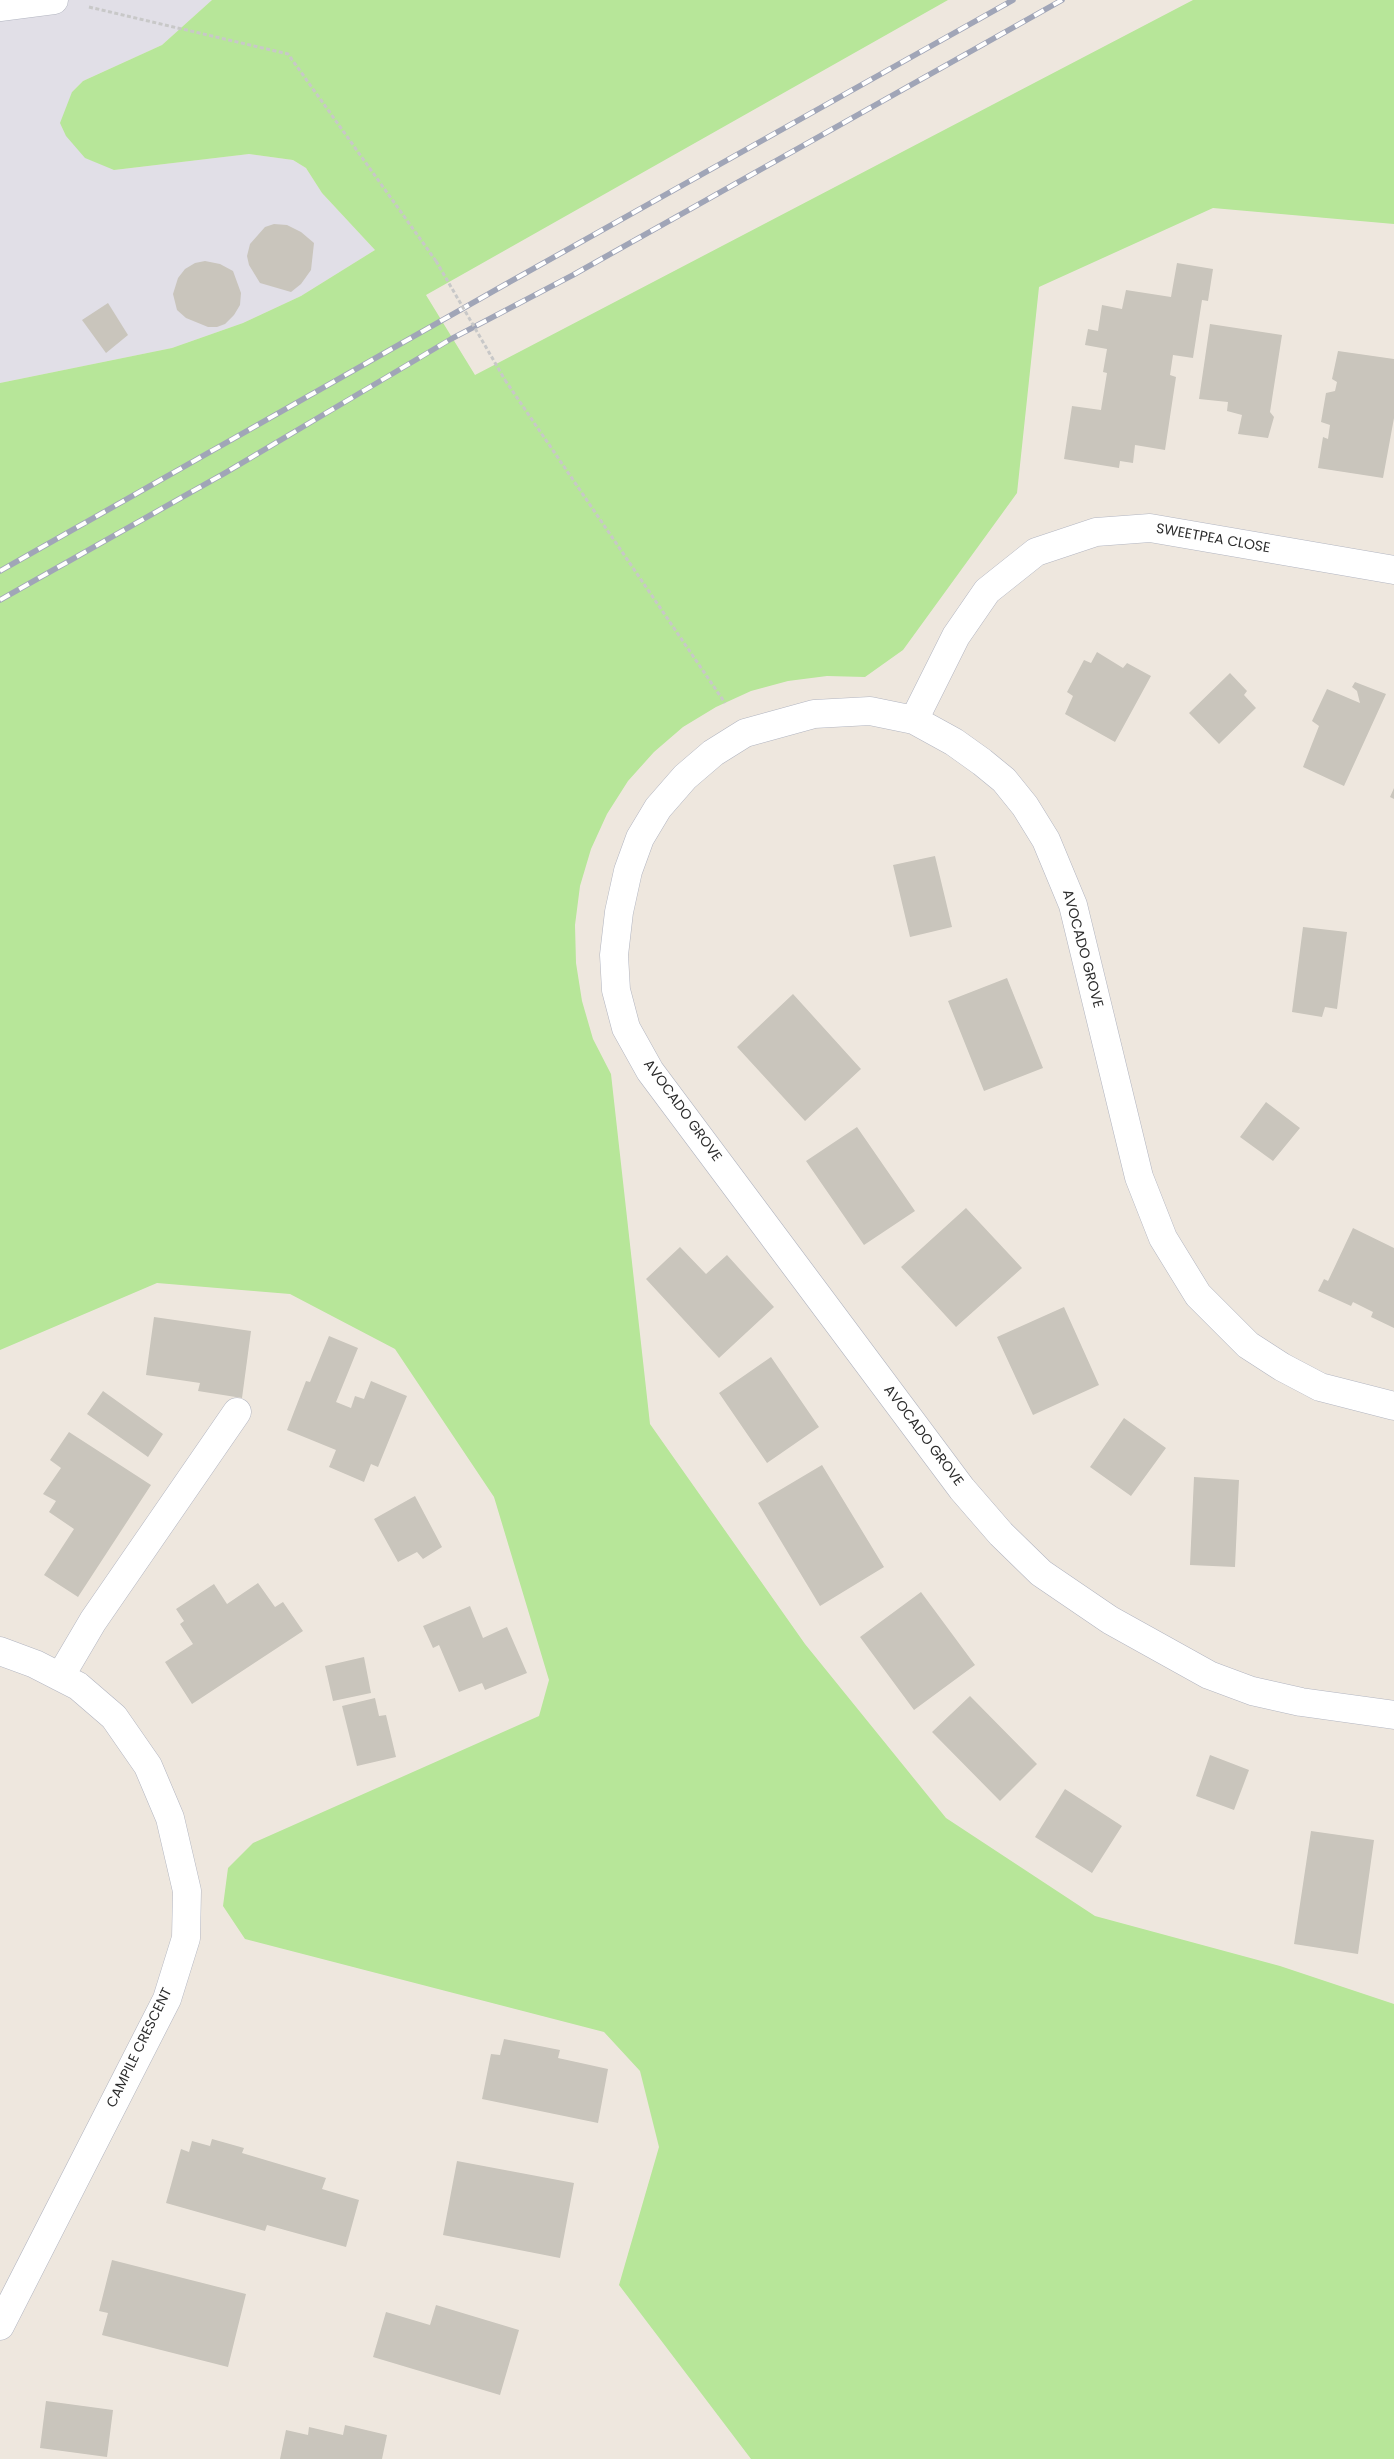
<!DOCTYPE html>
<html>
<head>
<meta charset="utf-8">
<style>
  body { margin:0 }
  canvas { display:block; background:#eee7de }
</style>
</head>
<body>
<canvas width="1394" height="2459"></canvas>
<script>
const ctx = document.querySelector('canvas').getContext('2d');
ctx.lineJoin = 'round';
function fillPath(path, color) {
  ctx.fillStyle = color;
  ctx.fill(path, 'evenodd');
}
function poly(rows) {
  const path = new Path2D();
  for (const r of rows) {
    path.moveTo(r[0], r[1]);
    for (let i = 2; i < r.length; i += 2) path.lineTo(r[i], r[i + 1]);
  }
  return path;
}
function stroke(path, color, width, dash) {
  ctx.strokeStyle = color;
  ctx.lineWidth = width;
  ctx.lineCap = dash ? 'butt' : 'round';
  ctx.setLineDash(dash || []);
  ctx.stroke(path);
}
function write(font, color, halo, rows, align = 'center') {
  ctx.font = font + ' Poppins,sans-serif';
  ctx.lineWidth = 4;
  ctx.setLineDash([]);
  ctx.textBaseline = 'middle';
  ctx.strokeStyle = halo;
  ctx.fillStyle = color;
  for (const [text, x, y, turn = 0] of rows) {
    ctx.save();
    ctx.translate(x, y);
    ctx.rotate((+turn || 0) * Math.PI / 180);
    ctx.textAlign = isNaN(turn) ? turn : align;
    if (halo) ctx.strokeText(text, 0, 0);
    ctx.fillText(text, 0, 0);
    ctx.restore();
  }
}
fillPath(poly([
  [0,0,212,0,162,45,83,81,72,92,114,170,249,154,293,160,306,168,322,193,375,250,301,296,243,323,172,348,0,383]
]), '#e1dfe7');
fillPath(poly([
  [212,0,948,0,426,295,475,375,1193,0,1394,0,1394,224,1213,208,1039,287,1017,493,903,650,865,677,827,676,788,681,751,691,716,707,683,727,654,752,628,781,607,814,591,849,580,886,575,925,576,963,582,1001,593,1039,611,1074,650,1424,805,1644,946,1818,1095,1916,1280,1966,1394,2004,1394,2459,751,2459,619,2285,659,2147,640,2071,604,2032,245,1939,223,1906,228,1868,253,1843,539,1716,549,1680,494,1497,395,1349,290,1294,157,1283,0,1350,0,383,172,348,243,323,301,296,375,250,322,193,306,168,293,160,249,154,114,170,85,158,66,136,60,123,72,92,83,81,162,45]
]), '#b7e699');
fillPath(poly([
  [274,224,287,225,301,232,314,243,311,270,301,284,291,292,260,283,249,265,247,256,250,244,265,227],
  [205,261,220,264,233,271,241,293,240,305,234,315,225,324,217,327,208,327,186,318,177,310,173,294,178,278,185,269,195,263],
  [1177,263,1213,269,1208,301,1202,300,1193,358,1173,355,1170,375,1176,377,1165,450,1135,445,1133,463,1120,461,1119,468,1064,459,1072,406,1101,410,1107,373,1103,372,1107,349,1085,345,1088,329,1098,331,1102,305,1122,309,1126,290,1171,297],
  [108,303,128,335,106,353,82,320],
  [1210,324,1282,335,1270,412,1274,417,1268,438,1238,434,1242,415,1227,411,1228,402,1199,399],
  [1338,351,1394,359,1394,418,1383,478,1318,468,1323,437,1328,439,1330,425,1321,422,1326,393,1335,391,1337,382,1332,379],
  [1097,652,1123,668,1127,663,1151,676,1115,742,1065,714,1073,696,1067,692,1084,660,1091,663],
  [1230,673,1247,691,1244,695,1256,708,1219,744,1189,713],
  [1355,682,1386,694,1344,786,1303,767,1319,726,1312,721,1327,689,1360,703,1357,691,1352,687],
  [1394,788,1394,799,1390,797],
  [935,856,952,927,910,937,893,865],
  [1303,927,1347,932,1337,1009,1325,1007,1322,1017,1292,1012],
  [1007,978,1043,1068,984,1091,948,1001],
  [793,994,861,1069,805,1121,737,1047],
  [1266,1102,1300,1128,1273,1161,1240,1137],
  [857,1127,915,1211,864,1245,806,1161],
  [966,1208,1022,1268,956,1327,901,1267],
  [1353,1228,1394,1248,1394,1328,1371,1317,1373,1312,1353,1302,1351,1306,1318,1291,1324,1279,1328,1281],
  [680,1247,706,1274,727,1255,774,1307,719,1358,646,1279],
  [1064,1307,1099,1385,1033,1415,997,1337],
  [154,1317,251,1331,242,1398,198,1391,200,1383,146,1375],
  [329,1336,358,1348,336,1402,351,1408,355,1396,364,1399,371,1381,407,1396,378,1467,371,1464,364,1482,329,1467,336,1450,287,1430,306,1381,310,1382],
  [771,1357,819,1427,767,1463,719,1393],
  [103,1391,163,1434,148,1457,87,1414],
  [1124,1418,1166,1448,1131,1496,1090,1467],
  [69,1432,151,1485,78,1597,44,1575,74,1529,49,1512,56,1501,43,1494,61,1468,50,1460],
  [822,1465,884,1567,820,1606,758,1503],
  [1194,1477,1239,1480,1235,1567,1190,1565],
  [415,1496,442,1547,423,1559,417,1552,398,1562,374,1519],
  [258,1583,275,1607,283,1602,303,1631,192,1704,165,1662,193,1644,180,1624,184,1621,176,1609,214,1584,227,1604],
  [921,1592,975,1665,914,1710,860,1637],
  [470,1606,483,1638,507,1627,527,1673,485,1690,482,1683,459,1692,439,1645,433,1648,423,1626],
  [364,1657,371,1693,333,1701,325,1666],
  [970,1696,1037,1764,1000,1801,932,1732],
  [375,1698,379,1716,386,1715,396,1757,357,1766,342,1706],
  [1210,1755,1249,1770,1234,1810,1196,1796],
  [1065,1789,1122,1826,1092,1873,1035,1837],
  [1311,1831,1374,1840,1358,1954,1294,1944],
  [504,2039,560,2050,558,2058,608,2069,598,2123,482,2099,491,2054,500,2055],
  [212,2139,244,2148,242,2153,326,2178,322,2189,359,2200,346,2247,267,2225,265,2231,166,2203,181,2149,189,2152,192,2141,210,2146],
  [457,2161,574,2183,560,2258,443,2235],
  [112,2260,246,2294,228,2367,102,2335,108,2313,99,2311],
  [436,2305,519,2330,500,2395,373,2357,386,2312,430,2325],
  [46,2401,113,2410,107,2457,40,2448],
  [345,2425,387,2435,382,2459,280,2459,286,2430,308,2435,309,2427,343,2435]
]), '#c9c5bc');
const minor = poly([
  [0,7,54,0],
  [914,720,956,636,987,591,1036,552,1096,532,1150,528,1394,570],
  [1394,1406,1320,1387,1282,1367,1248,1345,1198,1295,1163,1238,1139,1177,1073,905,1046,840,1025,806,1004,780,982,762,954,742,914,720,870,711,814,714,745,733,713,753,685,777,658,808,640,838,628,871,619,912,614,955,616,990,626,1028,650,1071,962,1489,1001,1534,1041,1573,1110,1620,1209,1675,1252,1691,1301,1702,1394,1715],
  [0,1651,35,1664,78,1686,114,1717,148,1766,170,1818,187,1891,186,1938,167,1999,0,2326],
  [60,1677,93,1621,237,1412]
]);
stroke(minor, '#b2b5c0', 29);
stroke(poly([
  [89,7,288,54,436,261],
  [505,380,725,703]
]), '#c8c8c8', 3, [4, 2.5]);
stroke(minor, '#fff', 28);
const rail = poly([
  [0,571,506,284,1013,0],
  [0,600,225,473,451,339,573,275,1062,0]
]);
stroke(rail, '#a0a5b7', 5.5);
stroke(rail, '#fff', 4, [11]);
stroke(poly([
  [436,261,505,380]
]), '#c8c8c8', 3, [4, 2.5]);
write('14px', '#2c2c2c', '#fff', [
  ["SWEETPEA CLOSE",1213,539,10],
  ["AVOCADO GROVE",1082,949,75],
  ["AVOCADO GROVE",682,1111,54],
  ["AVOCADO GROVE",923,1436,53],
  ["CAMPILE CRESCENT",140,2048,-64]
]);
</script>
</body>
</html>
